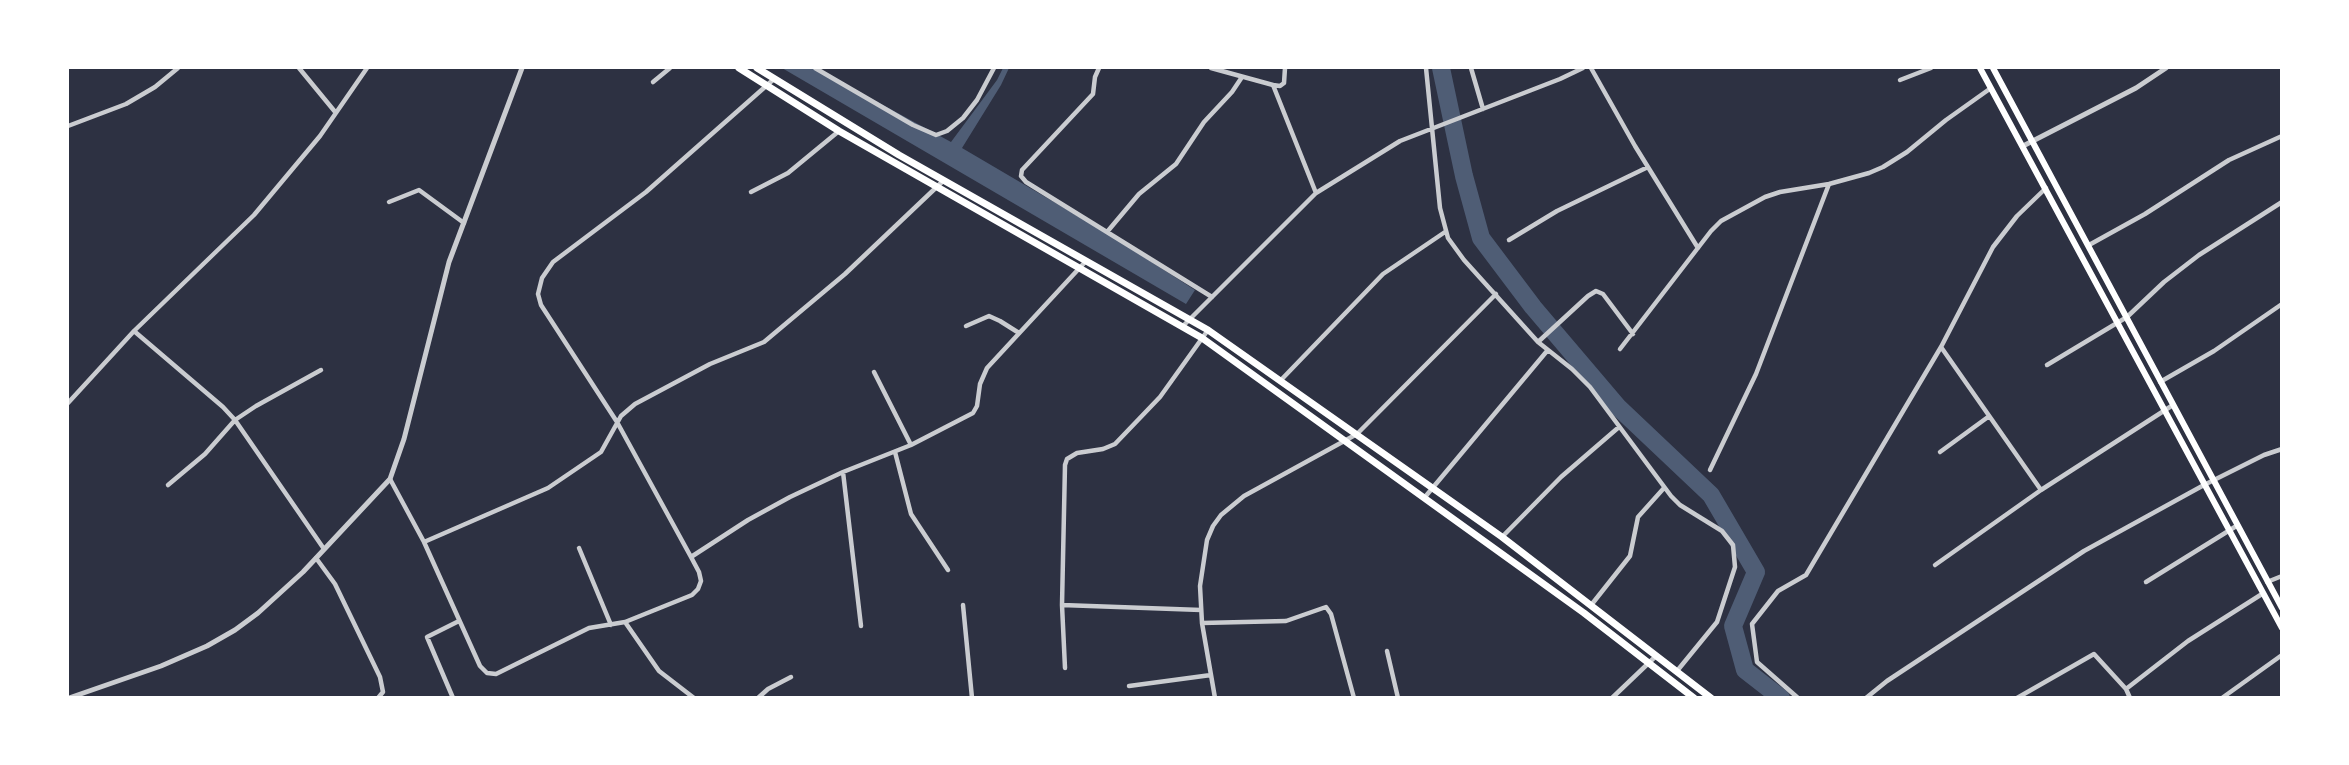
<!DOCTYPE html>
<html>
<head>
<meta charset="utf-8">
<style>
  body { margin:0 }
  #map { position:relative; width:2349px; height:765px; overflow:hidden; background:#2d3142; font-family:"Archivo Narrow",sans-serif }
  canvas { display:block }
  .frame { position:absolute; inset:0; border:69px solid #fff; pointer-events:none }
</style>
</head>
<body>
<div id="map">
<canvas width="2349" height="765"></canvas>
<div class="frame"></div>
</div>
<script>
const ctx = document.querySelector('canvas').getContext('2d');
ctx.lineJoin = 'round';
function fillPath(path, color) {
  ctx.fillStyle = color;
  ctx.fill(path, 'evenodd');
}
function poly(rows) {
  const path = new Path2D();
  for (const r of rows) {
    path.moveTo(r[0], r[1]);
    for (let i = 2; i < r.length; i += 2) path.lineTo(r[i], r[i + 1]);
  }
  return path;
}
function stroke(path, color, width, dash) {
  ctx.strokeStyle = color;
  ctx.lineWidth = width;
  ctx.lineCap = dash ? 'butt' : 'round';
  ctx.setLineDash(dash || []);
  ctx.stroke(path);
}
fillPath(poly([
  [782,68,815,68,951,142,997,80,1003,68,1009,68,1001,85,962,148,1105,232,1195,290,1186,304]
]), '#4f5d75');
stroke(poly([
  [1441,68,1464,176,1481,238,1533,307,1618,407,1711,495,1756,572,1733,626,1745,670,1781,698]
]), '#4f5d75', 18);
stroke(poly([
  [299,68,336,113],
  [815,68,913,125,936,135,947,131,963,118,977,100,994,68],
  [1099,68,1095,77,1093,94,1022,170,1021,176,1026,182,1212,297],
  [1211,68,1273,85,1316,193],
  [1426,68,1440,208,1448,238,1464,260,1538,342,1572,369,1590,387,1671,496,1680,505,1722,531,1733,545,1735,567,1717,622,1677,671],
  [1471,68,1483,109],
  [1591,68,1635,146,1698,248],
  [774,79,646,192,553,262,542,278,538,294,541,305,617,422,691,557,748,520,790,497,843,472,911,445,973,413,977,406,980,384,987,368,1086,261],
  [1900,80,1931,68],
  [653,82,670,68],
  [1273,85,1280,86,1284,83,1285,68],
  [68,126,126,104,155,87,178,68],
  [751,192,788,173,839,131],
  [389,202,419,190,464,223],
  [1107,232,1139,194,1176,164,1204,122,1232,92,1242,77],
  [1509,240,1557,211,1648,167],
  [2089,245,2145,214,2229,160,2282,136],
  [966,326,989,316,1000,321,1019,333],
  [1182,327,1316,193,1400,141,1560,79,1583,68],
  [134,331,223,407,235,420,324,549],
  [1538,342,1588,296,1596,291,1603,294,1633,334],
  [1620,349,1711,231,1721,221,1765,197,1780,192,1829,184,1869,173,1883,167,1907,152,1946,120,1991,88],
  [2047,365,2127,317,2164,282,2199,255,2282,202],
  [874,372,911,445],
  [1281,380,1383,274,1445,232],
  [2160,382,2214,351,2282,304],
  [68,403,134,331,254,215,320,136,367,68],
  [895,452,911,514,948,570],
  [1940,452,1988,417],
  [1710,470,1756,374,1829,184],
  [843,472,861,626],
  [390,479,424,542,480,666,487,673,496,674,589,628,625,622,659,671,694,698],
  [168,485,205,454,235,420,256,406,321,370],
  [2041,490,2173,405],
  [1425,497,1547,351],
  [1502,537,1561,477,1619,427],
  [424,542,548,488,601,452,621,416,635,404,710,364,764,342,845,274,943,181],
  [579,548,611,625],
  [316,558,335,584,380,677,383,692,378,698],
  [1935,565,2041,490,1941,347],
  [2146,582,2238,525],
  [2267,582,2282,576],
  [1592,604,1630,556,1638,517,1664,488],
  [963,605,972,698],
  [1062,605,1065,465,1067,459,1077,453,1103,449,1115,444,1160,397,1208,330],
  [625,622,692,595,698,589,701,581,699,572,691,557],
  [1202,623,1286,621,1326,607,1331,614,1354,698],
  [1387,651,1398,698],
  [1065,668,1062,605,1201,610],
  [1129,686,1211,675],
  [453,698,427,637,459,621],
  [758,698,768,689,791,677],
  [1215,698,1202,623,1200,586,1207,540,1213,526,1221,515,1244,496,1357,434,1496,294],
  [1612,698,1656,656],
  [1798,698,1757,662,1752,624,1778,591,1806,575,1941,347,1993,247,2017,216,2046,188],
  [1866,698,1887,681,2084,551,2204,485,2264,455,2282,449],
  [2017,698,2094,654,2126,689],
  [2130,698,2126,689,2188,641,2262,594],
  [2222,698,2282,655]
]), '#caccd0', 4.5);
stroke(poly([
  [2023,146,2136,88,2166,68],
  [69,698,161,666,207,646,235,630,258,613,303,572,390,479,404,439,449,262,522,68]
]), '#caccd0', 5);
stroke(poly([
  [1980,68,2282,628],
  [1993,68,2282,608]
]), '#fff', 6);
stroke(poly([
  [739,68,839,131,1202,338,1584,613,1694,698],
  [757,68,899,155,1208,330,1502,537,1711,698]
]), '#fff', 7);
</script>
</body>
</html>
